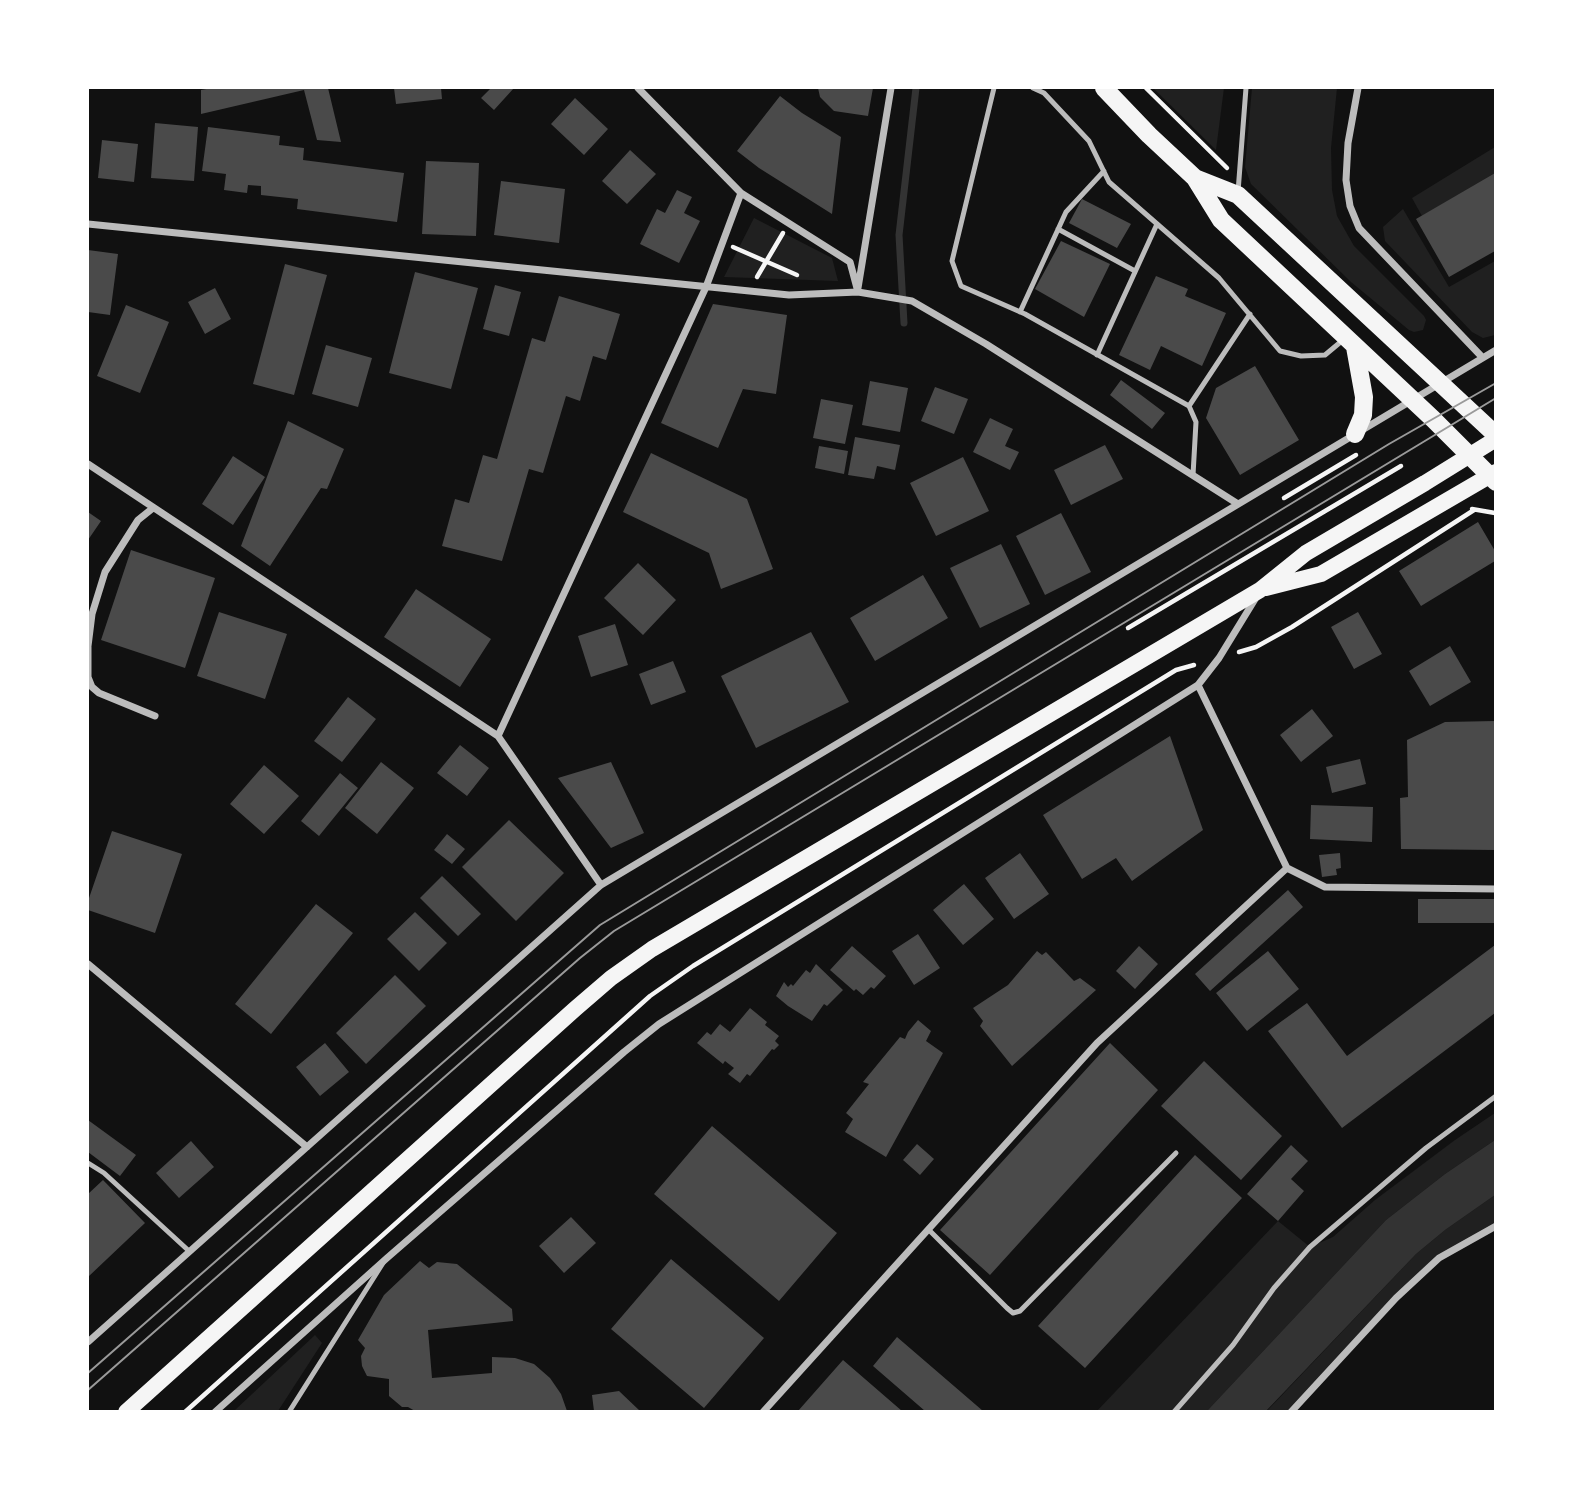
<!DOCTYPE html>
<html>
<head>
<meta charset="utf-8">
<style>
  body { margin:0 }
  #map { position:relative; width:1583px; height:1499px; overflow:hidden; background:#111; font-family:Ubuntu,sans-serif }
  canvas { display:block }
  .frame { position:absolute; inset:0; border:89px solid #fff; pointer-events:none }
</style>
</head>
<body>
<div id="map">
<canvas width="1583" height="1499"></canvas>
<div class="frame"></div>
</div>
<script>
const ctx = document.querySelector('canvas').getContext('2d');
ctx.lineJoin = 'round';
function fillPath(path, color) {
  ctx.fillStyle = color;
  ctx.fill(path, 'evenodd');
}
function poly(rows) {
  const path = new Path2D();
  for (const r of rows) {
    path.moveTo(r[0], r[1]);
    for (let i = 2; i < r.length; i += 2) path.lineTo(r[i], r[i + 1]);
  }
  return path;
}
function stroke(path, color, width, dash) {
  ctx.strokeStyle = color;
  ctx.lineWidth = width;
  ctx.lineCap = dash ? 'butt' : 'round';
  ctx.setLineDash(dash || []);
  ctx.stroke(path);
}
fillPath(poly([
  [1153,88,1224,88,1216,150],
  [1252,88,1337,88,1331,148,1332,190,1337,216,1354,246,1424,316,1426,320,1423,330,1414,332,1409,330,1351,282,1251,184,1245,167],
  [1495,147,1495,173,1422,216,1412,198],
  [1403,209,1449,287,1495,261,1495,335,1483,338,1472,332,1385,241,1383,227],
  [754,218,832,258,838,281,724,277],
  [1495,1113,1495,1140,1445,1174,1386,1220,1207,1411,1096,1412,1278,1221,1310,1247,1333,1237,1375,1200,1455,1140],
  [1495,1195,1495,1226,1439,1258,1291,1411,1266,1412,1416,1254,1445,1230],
  [315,1335,322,1343,278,1411,234,1411]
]), '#202020');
fillPath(poly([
  [1495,1140,1495,1195,1445,1230,1416,1254,1266,1411,1207,1411,1386,1220,1445,1174]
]), '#333');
stroke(poly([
  [904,323,899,235,916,88]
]), '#333', 7);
fillPath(poly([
  [212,88,328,88,341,142,317,140,304,90,201,114,201,90],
  [394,88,441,88,442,99,396,104],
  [491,88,514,88,494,110,481,98],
  [818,88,873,88,868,116,834,111,820,97],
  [780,96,802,113,841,137,832,214,759,168,737,151],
  [575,98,608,129,584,155,551,124],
  [155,123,198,127,194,181,151,178],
  [208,127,280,136,279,145,304,148,303,160,404,173,397,222,297,209,298,199,261,195,261,186,248,185,247,193,224,190,226,174,202,171],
  [102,140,138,144,134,182,98,178],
  [630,150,656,174,627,204,602,181],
  [426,161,479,163,476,236,422,234],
  [1495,173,1495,251,1449,277,1416,219],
  [501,181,565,189,559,243,494,235],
  [677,190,692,197,684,213,700,221,679,263,640,244,657,209,665,213],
  [1082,199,1131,224,1117,248,1069,223],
  [1061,241,1110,264,1084,317,1035,289],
  [88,250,118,254,110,315,88,312],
  [285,264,327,275,294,395,253,384],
  [415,272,478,288,451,389,389,373],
  [1156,276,1188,289,1185,296,1226,313,1202,366,1161,346,1150,370,1119,355],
  [495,285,521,292,509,336,483,329],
  [215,288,231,319,205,334,188,302],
  [559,296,620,314,606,360,593,356,580,401,566,396,543,473,529,469,502,561,442,546,455,499,469,503,483,455,497,459,532,338,545,342],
  [713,304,787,315,776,394,743,389,718,448,661,423],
  [126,305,169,322,140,393,97,376],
  [326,345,372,358,358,407,312,394],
  [1255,366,1299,440,1240,475,1206,418,1216,388],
  [1121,380,1165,413,1152,429,1110,395],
  [870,381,908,388,900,432,862,425],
  [935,387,968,399,954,434,921,421],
  [821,399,853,405,845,444,813,438],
  [990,418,1013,429,1005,446,1019,452,1010,470,973,452],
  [288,421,344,449,327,489,321,488,270,566,241,546],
  [855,437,900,445,895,470,877,466,874,479,848,475],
  [1105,445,1123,479,1071,505,1054,470],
  [819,446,848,451,844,474,815,468],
  [651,453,747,499,773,569,721,589,709,553,623,512],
  [233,456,265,477,233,525,202,504],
  [963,457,989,511,936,536,910,483],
  [88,512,101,521,88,540],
  [1061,513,1091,572,1045,595,1016,536],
  [1478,522,1495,551,1495,561,1421,606,1399,571],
  [1001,544,1030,604,980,628,950,568],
  [131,550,215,578,185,668,101,640],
  [638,563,676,600,643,635,604,598],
  [923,575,948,618,875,661,850,618],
  [416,589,491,639,460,687,384,637],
  [219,612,287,634,265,699,197,676],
  [1358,612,1382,654,1354,669,1331,627],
  [615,624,628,665,591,677,578,636],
  [811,632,849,702,756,748,721,676],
  [1450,646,1471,682,1430,706,1409,671],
  [673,661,686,692,651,705,639,674],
  [348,697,376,719,342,762,314,741],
  [1312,709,1333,736,1301,762,1280,735],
  [1495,721,1495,850,1401,849,1400,798,1408,797,1407,740,1445,722],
  [1170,736,1203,830,1132,881,1116,858,1082,879,1043,815],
  [460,745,489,768,467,796,437,773],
  [1360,759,1366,784,1332,793,1326,767],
  [381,762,414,788,377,834,345,808],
  [611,762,644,833,611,848,558,778],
  [264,765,299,796,264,834,230,804],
  [340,773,358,788,319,836,301,821],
  [1311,805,1373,807,1372,842,1310,839],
  [509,820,564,873,516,921,462,867],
  [112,831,182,854,155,933,88,910,88,901],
  [447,834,465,849,452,864,434,850],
  [1020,853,1049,894,1014,919,985,878],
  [1340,853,1341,868,1336,869,1337,875,1322,877,1319,855],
  [442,876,481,914,458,936,420,898],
  [964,884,994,919,963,945,933,910],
  [1288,890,1303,907,1210,991,1195,974],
  [1418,899,1495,899,1495,923,1418,923],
  [316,904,353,933,271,1034,235,1004],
  [415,912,447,943,419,971,387,939],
  [918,934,940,968,914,985,892,951],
  [1495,945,1495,1013,1342,1128,1268,1031,1307,1003,1347,1056],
  [852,946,886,976,874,989,871,987,863,995,856,989,854,991,830,970],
  [1139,946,1158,964,1135,989,1116,971],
  [1037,951,1042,955,1046,952,1074,981,1080,978,1096,990,1012,1066,980,1026,983,1021,973,1008,1008,985],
  [1268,951,1299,989,1247,1031,1216,993],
  [816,964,843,990,827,1006,824,1004,812,1021,788,1006,776,996,784,982,788,987,791,984,793,986,806,970,810,973],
  [395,975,426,1006,366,1064,336,1033],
  [750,1008,767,1022,765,1025,779,1036,775,1041,779,1045,774,1050,772,1049,750,1076,747,1074,740,1083,728,1074,734,1068,725,1061,723,1064,697,1043,707,1032,711,1035,720,1024,730,1032],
  [918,1020,931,1031,926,1041,943,1053,886,1157,845,1132,853,1119,846,1113,869,1084,863,1082,900,1037,905,1039,908,1032],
  [325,1043,349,1072,320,1096,296,1067],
  [1110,1043,1158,1090,990,1275,940,1230],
  [1204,1061,1282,1136,1241,1180,1161,1106],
  [88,1120,136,1155,120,1176,88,1152],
  [712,1126,837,1233,779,1301,654,1194],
  [191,1141,214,1167,179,1198,156,1173],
  [917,1144,934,1159,920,1175,903,1160],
  [1291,1145,1308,1161,1291,1179,1304,1191,1278,1221,1247,1194],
  [1195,1155,1242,1198,1085,1368,1038,1326],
  [103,1180,145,1223,88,1277,88,1194],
  [571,1217,596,1243,564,1273,539,1246],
  [671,1259,764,1338,704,1408,611,1329],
  [420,1261,429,1268,437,1262,457,1264,512,1309,513,1321,428,1330,432,1378,492,1373,492,1357,515,1358,534,1364,550,1378,561,1394,567,1411,415,1411,408,1407,402,1407,389,1396,389,1379,367,1376,362,1366,361,1356,365,1348,358,1340,384,1295],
  [897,1337,983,1411,925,1411,873,1366],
  [843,1360,902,1411,798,1411],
  [619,1391,640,1411,594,1411,592,1395]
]), '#4a4a4a');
stroke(poly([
  [1146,88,1227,168],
  [733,247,797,275],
  [757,277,783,233],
  [1284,498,1356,455],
  [1472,509,1495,513],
  [1128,628,1401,466],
  [1239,652,1256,647,1292,627,1474,510],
  [185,1412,650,996,693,966,1176,670,1194,665]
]), '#f5f5f5', 4.5);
stroke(poly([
  [994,88,952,261,961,286,1025,314,1189,406,1250,314],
  [1033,88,1044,93,1089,141,1109,182,1219,278,1280,351,1301,356,1325,355,1343,340],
  [1238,192,1246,88],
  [1058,229,1135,271],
  [1020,312,1066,212,1104,171],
  [1097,355,1157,224],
  [1189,406,1196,422,1193,475],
  [88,1163,104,1173,189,1251],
  [928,1229,1007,1308,1013,1313,1020,1311,1176,1153],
  [289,1412,383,1263],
  [1174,1412,1233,1345,1274,1288,1310,1247,1426,1148,1496,1096]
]), '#bcbcbc', 5);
stroke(poly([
  [638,88,741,193,850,262,858,292],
  [1358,88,1348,143,1346,180,1350,206,1359,228,1482,357],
  [88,224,789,295,858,292,912,301,986,344,1238,504],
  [858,288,891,88],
  [88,464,498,736,601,885],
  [88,646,92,614,105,572,138,520,153,508],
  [88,647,88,677,92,687,99,693,155,716],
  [498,736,706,287,741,193],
  [1287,868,1325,887,1496,889],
  [88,964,307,1147],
  [88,1342,601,885,1496,350],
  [215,1412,387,1258,624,1052,659,1024,1198,685,1219,658,1257,596],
  [763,1412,1097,1043,1287,868,1198,685],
  [1291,1412,1396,1298,1439,1258,1496,1226]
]), '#bcbcbc', 7);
stroke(poly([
  [1266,588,1321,574,1496,472],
  [126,1412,575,1009,611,978,652,949,1260,590,1306,553,1425,483,1496,439]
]), '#f5f5f5', 16);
stroke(poly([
  [1104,88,1149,135,1195,178,1221,220,1433,419,1496,482],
  [1195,178,1238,195,1496,435],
  [1355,347,1364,397,1363,415,1355,434]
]), '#f5f5f5', 18);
stroke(poly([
  [88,1373,600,925,1389,444,1496,383],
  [88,1390,580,958,614,931,1496,398]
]), '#9a9a9a', 2);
</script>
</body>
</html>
